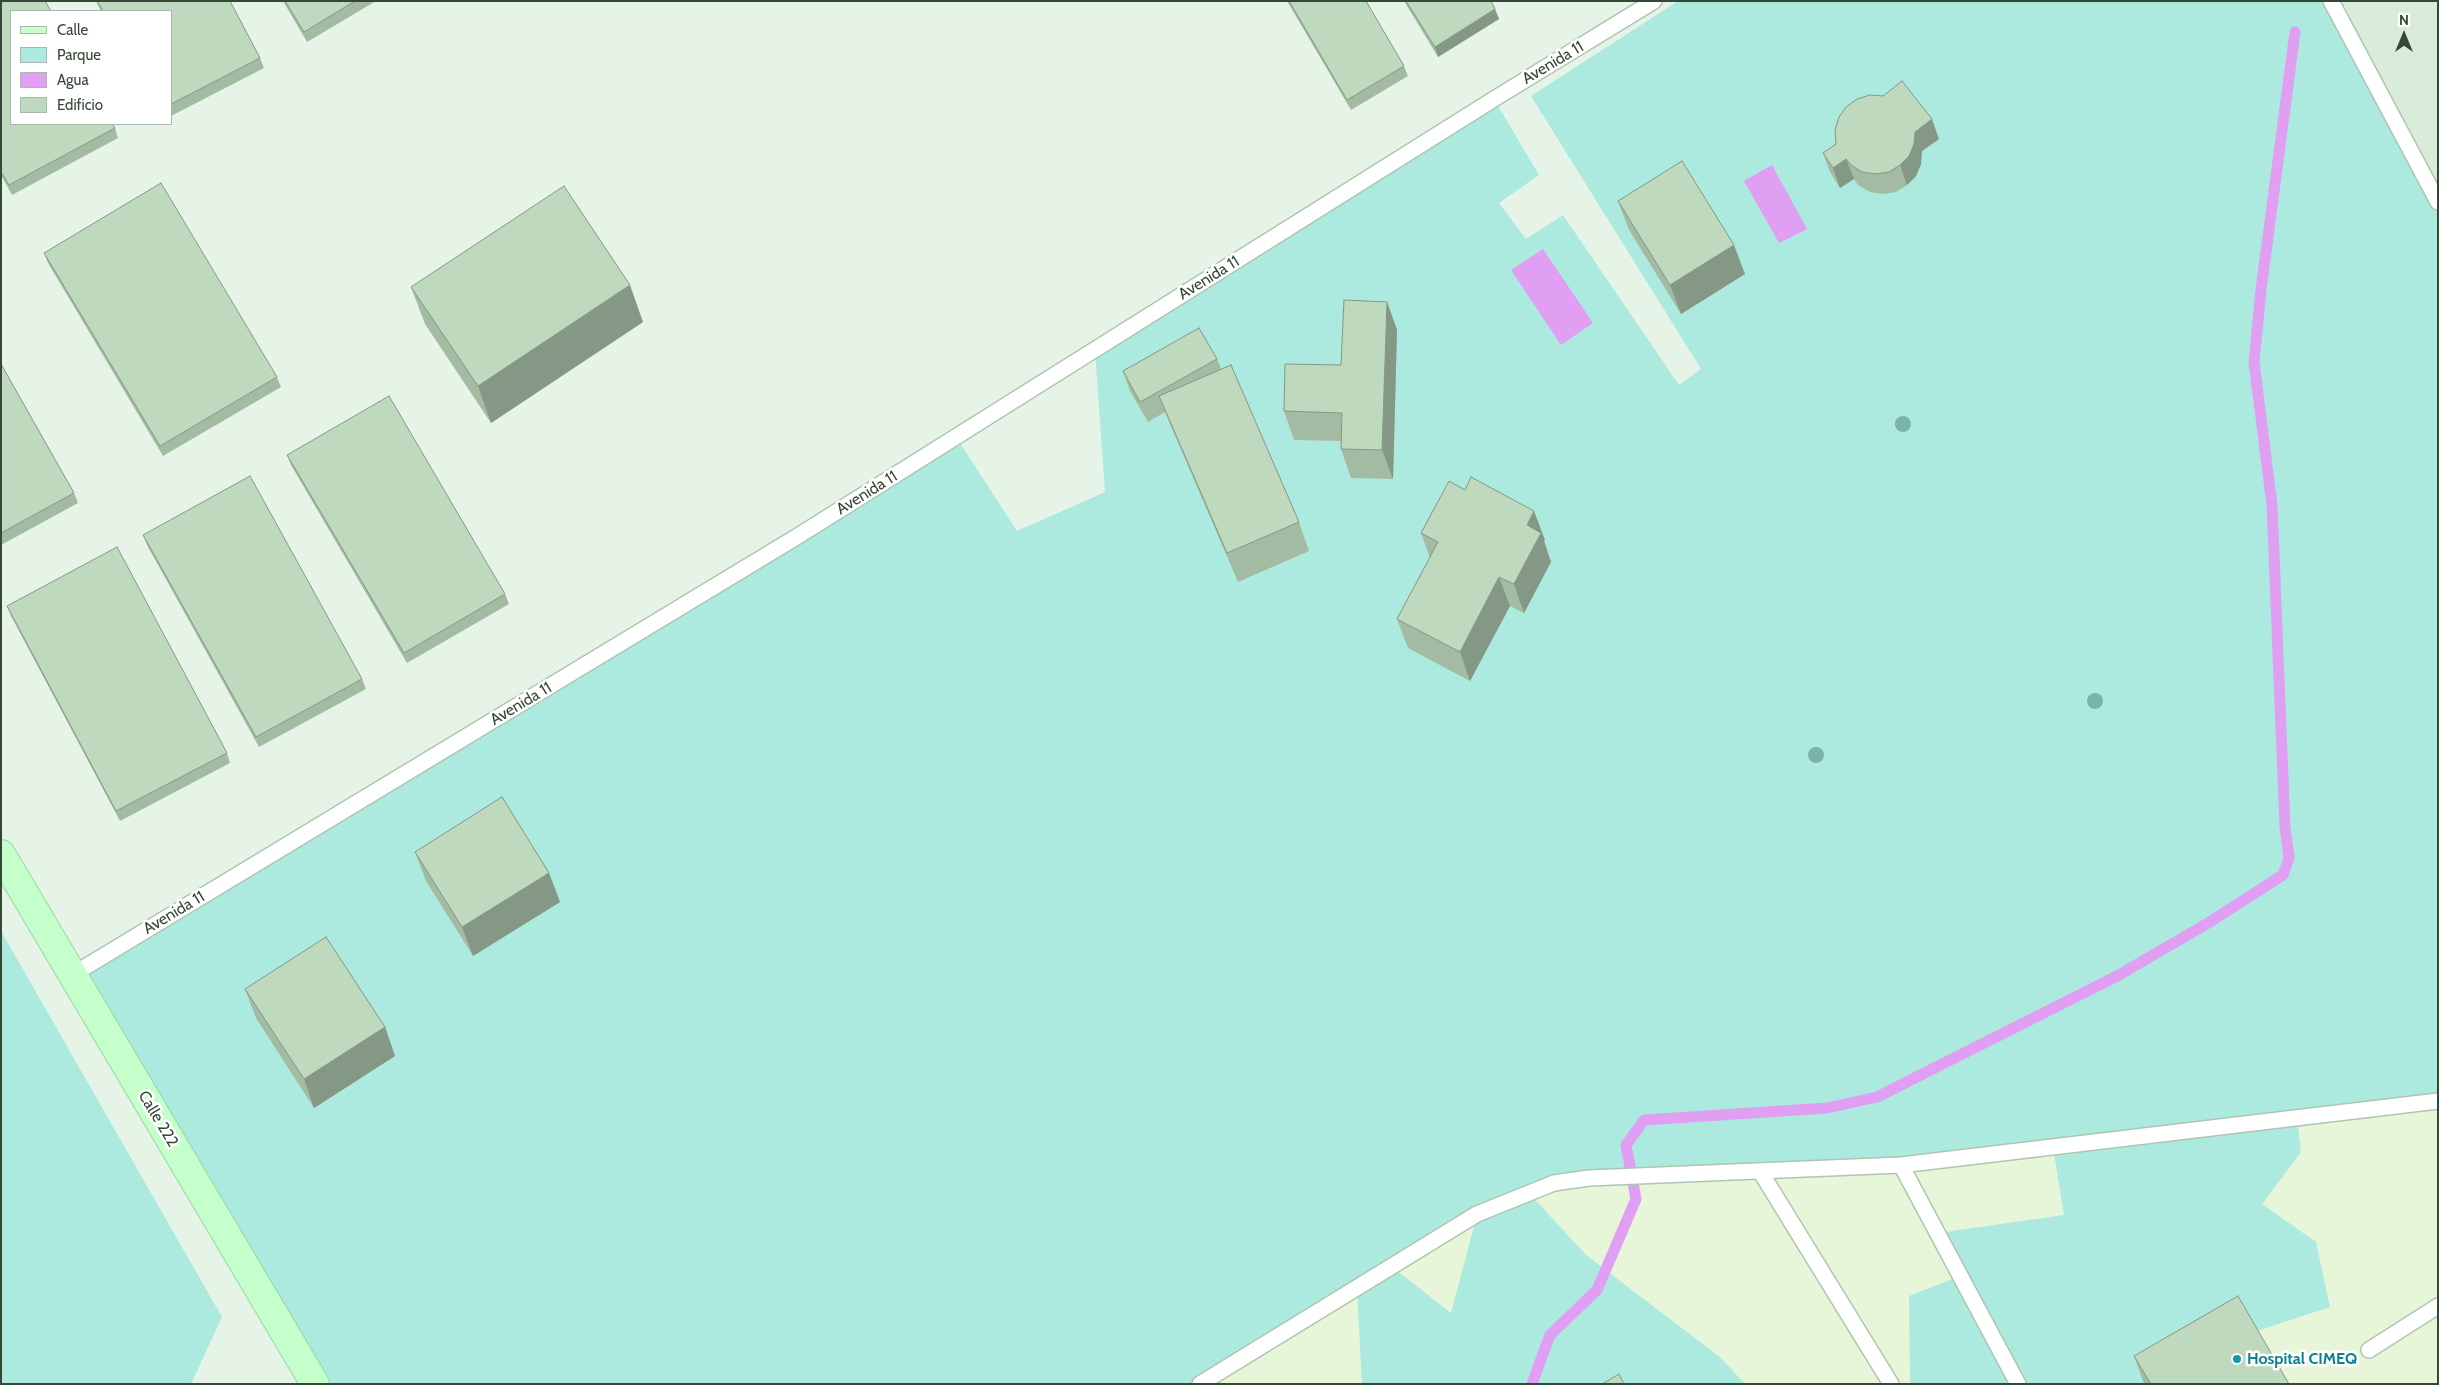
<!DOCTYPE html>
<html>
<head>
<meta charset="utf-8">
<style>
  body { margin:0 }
  #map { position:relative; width:2439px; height:1385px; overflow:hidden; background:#e6f4e7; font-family:Cabin,sans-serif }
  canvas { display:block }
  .frame { position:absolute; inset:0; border:2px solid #354735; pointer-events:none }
  .legend { position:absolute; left:10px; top:10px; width:162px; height:115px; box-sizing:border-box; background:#fff; border:1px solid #aeb5ae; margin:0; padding:6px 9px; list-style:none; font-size:15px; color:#354735 }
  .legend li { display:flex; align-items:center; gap:10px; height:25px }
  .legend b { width:25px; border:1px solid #aeb5ae }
  .north { position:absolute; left:2379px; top:10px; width:50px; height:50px; -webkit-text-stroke:4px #fff; paint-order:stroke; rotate:0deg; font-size:14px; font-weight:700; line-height:20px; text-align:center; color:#354735 }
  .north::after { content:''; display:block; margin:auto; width:18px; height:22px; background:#354735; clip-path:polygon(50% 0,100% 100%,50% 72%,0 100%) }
</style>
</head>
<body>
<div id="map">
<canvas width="2439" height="1385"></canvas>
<div class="frame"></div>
<ul class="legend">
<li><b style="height:6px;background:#c5ffcc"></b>Calle</li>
<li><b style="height:14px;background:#aceadf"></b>Parque</li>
<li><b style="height:14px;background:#e19ff4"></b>Agua</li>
<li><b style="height:14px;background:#bed9be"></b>Edificio</li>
</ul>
<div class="north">N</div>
</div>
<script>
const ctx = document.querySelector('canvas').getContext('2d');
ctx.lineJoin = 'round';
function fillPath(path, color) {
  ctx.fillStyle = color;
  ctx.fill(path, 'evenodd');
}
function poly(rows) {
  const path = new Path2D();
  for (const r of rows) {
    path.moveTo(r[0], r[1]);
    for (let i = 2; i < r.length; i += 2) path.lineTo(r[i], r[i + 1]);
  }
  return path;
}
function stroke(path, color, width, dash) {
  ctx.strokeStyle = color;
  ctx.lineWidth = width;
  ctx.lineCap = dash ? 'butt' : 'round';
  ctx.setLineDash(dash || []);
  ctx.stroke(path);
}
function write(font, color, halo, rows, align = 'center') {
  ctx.font = font + ' Cabin,sans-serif';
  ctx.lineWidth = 5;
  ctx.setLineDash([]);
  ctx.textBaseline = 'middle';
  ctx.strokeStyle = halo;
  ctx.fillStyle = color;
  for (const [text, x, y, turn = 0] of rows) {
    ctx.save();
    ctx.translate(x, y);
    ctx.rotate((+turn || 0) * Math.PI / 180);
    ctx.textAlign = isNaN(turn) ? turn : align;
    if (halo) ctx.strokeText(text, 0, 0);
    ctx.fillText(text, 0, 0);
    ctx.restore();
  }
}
fillPath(poly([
  [2331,1,2438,1,2438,209]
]), '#d8ecd9');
fillPath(poly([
  [2438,547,2438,1384,894,1384]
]), '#e7f5d9');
fillPath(poly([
  [1678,1,2331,1,2438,202,2438,1101,2297,1119,2301,1152,2262,1204,2316,1242,2330,1307,2251,1333,2164,1384,1910,1384,1909,1296,1960,1276,1938,1233,2064,1215,2053,1147,1901,1165,1589,1178,1529,1193,1586,1255,1721,1358,1745,1384,1362,1384,1357,1287,1391,1266,1451,1313,1477,1215,1193,1384,315,1384,72,975,956,437,1017,531,1105,492,1095,350,1494,99,1539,175,1499,203,1526,239,1563,215,1679,385,1701,369,1531,96],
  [1,931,222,1317,191,1384,1,1384]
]), '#aceadf');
fillPath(poly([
  [1772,165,1807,229,1779,243,1744,181],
  [1543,249,1593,323,1561,345,1511,270]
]), '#e19ff4');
stroke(poly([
  [1532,1384,1550,1335,1597,1290,1636,1199,1626,1145,1644,1120,1827,1108,1877,1097,2119,975,2208,923,2283,875,2289,858,2285,827,2272,505,2254,362,2261,290,2295,32]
]), '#e19ff4', 11);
const lane = poly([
  [2331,1,2438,202],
  [72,975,798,536,1494,99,1654,1],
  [1901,1165,2018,1384],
  [1760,1171,1891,1384],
  [2369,1350,2438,1306],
  [1200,1384,1477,1214,1554,1183,1589,1178,1901,1165,2438,1101]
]);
const secondary = poly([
  [1,854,315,1384]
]);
stroke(lane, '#aec6af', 18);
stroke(secondary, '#95d99c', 30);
stroke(lane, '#fff', 15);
stroke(secondary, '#c5ffcc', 28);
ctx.fillStyle = '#7cb2ac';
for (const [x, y] of [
  [1903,424],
  [2095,701],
  [1816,755]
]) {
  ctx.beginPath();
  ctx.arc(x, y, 8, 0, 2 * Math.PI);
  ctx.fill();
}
fillPath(poly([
  [1,1,115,128,118,138,12,195,1,175],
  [96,1,230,1,260,58,264,68,171,116,171,11,101,11],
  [283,1,376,1,307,42],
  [1287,1,1366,1,1404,66,1408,76,1351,110],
  [1404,1,1491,1,1499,19,1438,57],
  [1939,139,1922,151,1921,164,1916,176,1907,185,1896,192,1883,194,1870,192,1858,185,1854,179,1840,188,1830,172,1823,153],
  [1618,201,1745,274,1681,314,1629,230],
  [44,253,277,377,281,387,163,456,48,263],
  [411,287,643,322,491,423,425,324],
  [1387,302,1397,330,1393,479,1351,478,1341,449,1341,441,1294,440,1284,411,1341,365],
  [1217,359,1221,369,1299,522,1309,551,1238,582,1170,424,1165,412,1148,422,1130,391,1123,371],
  [1,364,74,493,78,503,1,545],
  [287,455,505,594,509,604,407,663,291,465],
  [1421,533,1545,540,1544,541,1551,562,1524,613,1510,606,1470,681,1408,648,1397,619,1430,558],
  [143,535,362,679,366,689,259,747,147,545],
  [7,606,227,753,230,763,120,821,11,616],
  [415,852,549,873,560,902,473,956,426,881],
  [245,989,385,1027,395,1056,314,1108,256,1018],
  [2134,1356,2289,1384,2144,1384]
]), '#a3bba3');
fillPath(poly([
  [1495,9,1499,19,1438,57,1435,47],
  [1932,119,1939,139,1922,151,1921,164,1916,176,1907,185,1900,165,1915,132],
  [1846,159,1854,179,1840,188,1833,168],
  [1734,245,1745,274,1681,314,1670,285],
  [630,285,643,322,491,423,478,386],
  [1387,302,1397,330,1393,479,1382,450],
  [1534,511,1545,540,1544,541,1551,562,1524,613,1514,584,1527,525],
  [1499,577,1510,606,1470,681,1460,652],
  [549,873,560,902,473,956,462,927],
  [385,1027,395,1056,314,1108,304,1079]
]), '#859885');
const building = poly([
  [1,1,45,1,51,11,11,11,11,124,112,124,115,128,9,185,1,172,1,1],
  [97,1,230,1,260,58,171,104,171,11,103,11,97,1],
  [285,1,355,1,304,32,285,1],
  [1289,1,1366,1,1404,66,1347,100,1289,1],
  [1406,1,1491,1,1495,9,1435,47,1406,1],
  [1902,81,1932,119,1915,132,1914,144,1909,156,1900,165,1889,172,1875,174,1862,172,1851,165,1846,159,1833,168,1823,153,1836,144,1835,130,1839,117,1846,107,1857,99,1870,95,1883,96,1902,81],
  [1682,161,1734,245,1670,285,1618,201,1682,161],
  [161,183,277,377,160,446,44,253,161,183],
  [564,186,630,285,478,386,411,287,564,186],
  [1344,300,1387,302,1382,450,1341,449,1342,413,1284,411,1285,364,1341,365,1344,300],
  [1199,328,1217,359,1140,402,1123,371,1199,328],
  [1,364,74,493,1,533,1,364],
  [1231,365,1299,522,1227,553,1159,396,1231,365],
  [389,396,505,594,404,653,287,455,389,396],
  [250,476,362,679,256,737,143,535,250,476],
  [1471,477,1534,511,1527,525,1541,533,1514,584,1499,577,1460,652,1397,619,1438,542,1421,533,1449,481,1465,490,1471,477],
  [117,547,227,753,116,811,7,606,117,547],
  [502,797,549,873,462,927,415,852,502,797],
  [326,937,385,1027,304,1079,245,989,326,937],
  [2238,1296,2289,1384,2151,1384,2134,1356,2238,1296],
  [1619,1374,1624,1384,1602,1384,1619,1374]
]);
fillPath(building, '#bed9be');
stroke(building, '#859885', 1);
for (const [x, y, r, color] of [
  [2237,1359,5,"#0f9aa8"]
]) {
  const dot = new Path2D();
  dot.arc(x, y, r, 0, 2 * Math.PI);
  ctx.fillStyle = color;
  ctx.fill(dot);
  stroke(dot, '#fff', 2);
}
write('16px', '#354735', '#fff', [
  ["Avenida 11",1553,63,-31],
  ["Avenida 11",1209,278,-32],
  ["Avenida 11",867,493,-32],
  ["Avenida 11",521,704,-31],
  ["Avenida 11",174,913,-31],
  ["Calle 222",158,1119,59]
]);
write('bold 16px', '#0d838f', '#fff', [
  ["Hospital CIMEQ",2247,1359]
], 'left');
</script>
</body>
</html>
